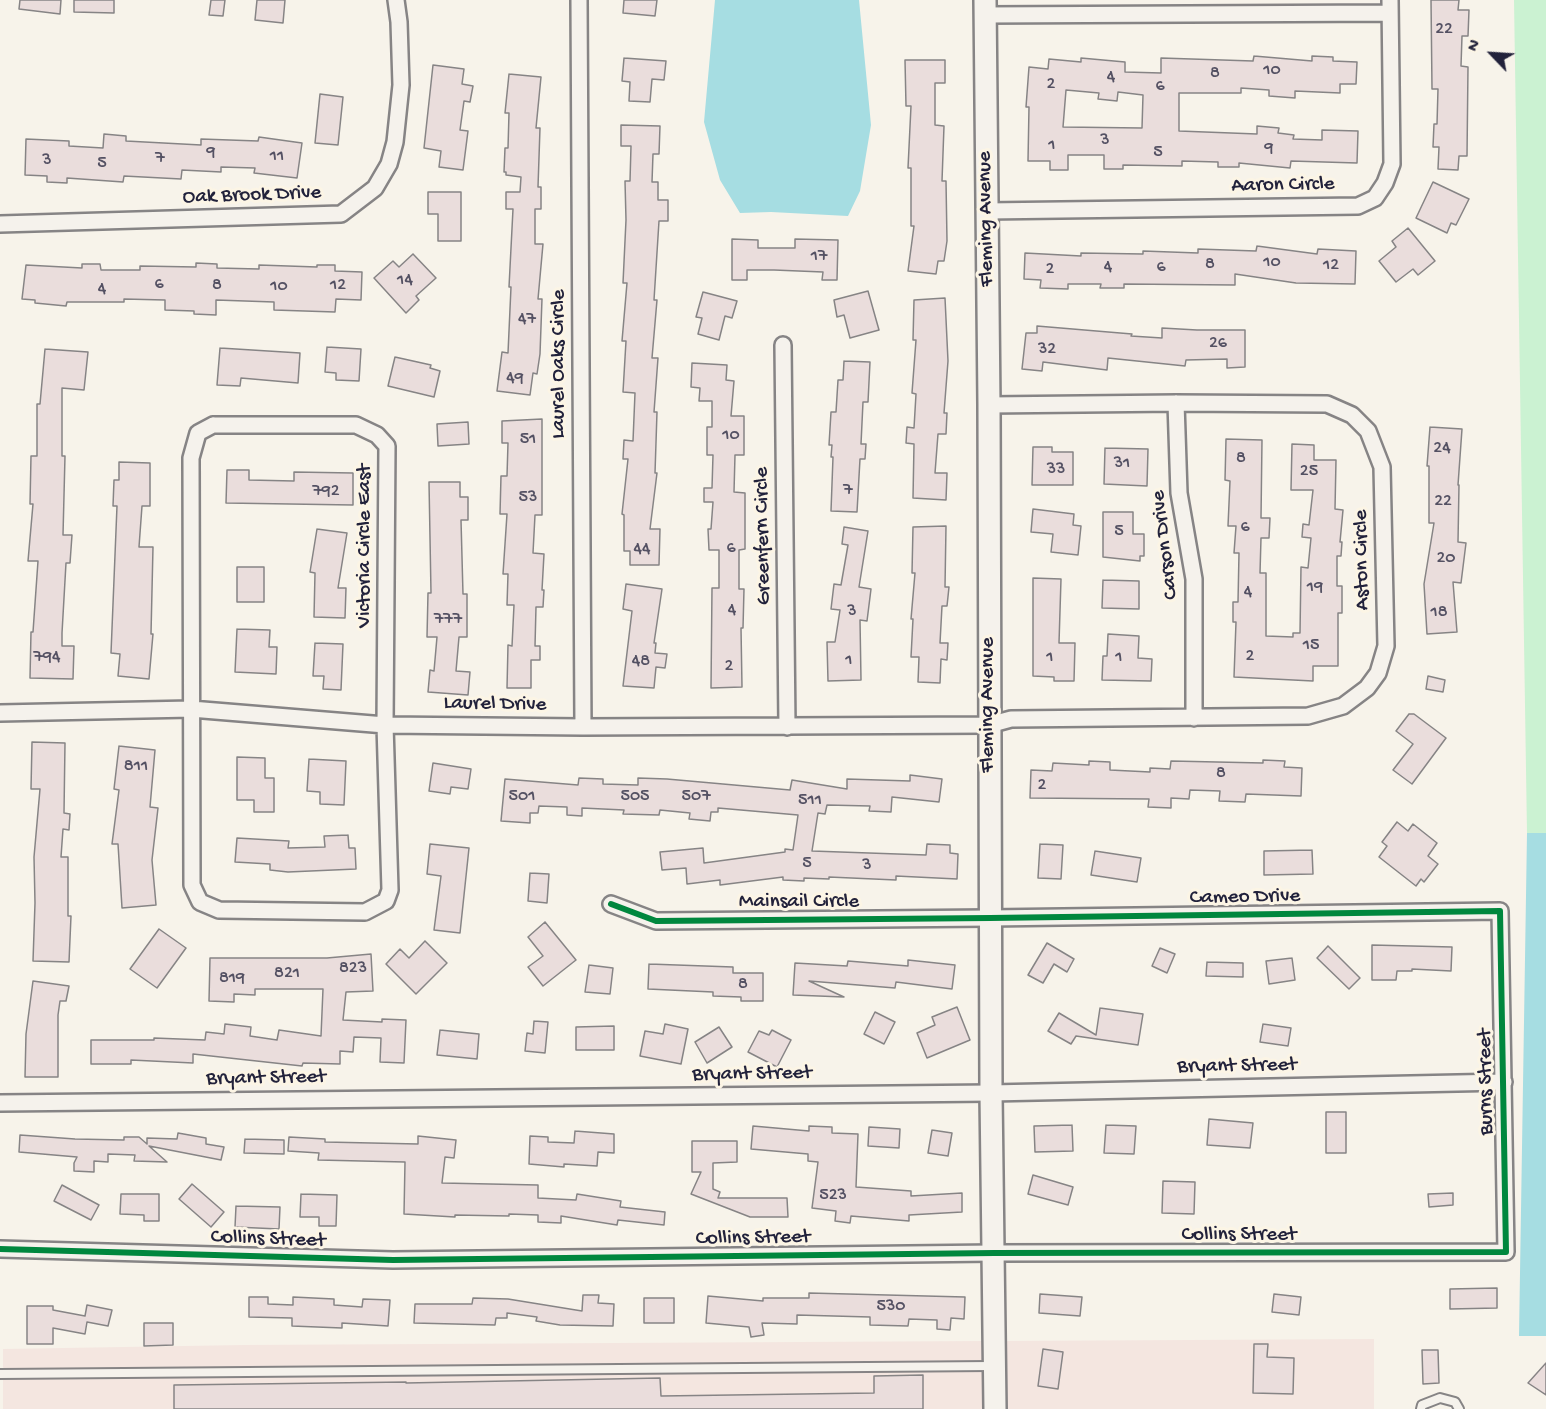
<!DOCTYPE html>
<html>
<head>
<meta charset="utf-8">
<style>
  body { margin:0 }
  #map { position:relative; width:1546px; height:1409px; overflow:hidden; background:#f7f3ea; font-family:"Gochi Hand",sans-serif }
  canvas { display:block }
  .north { position:absolute; left:1462px; top:24px; width:60px; height:60px; -webkit-text-stroke:4px #fcf5e5; paint-order:stroke; rotate:295deg; font-size:16px; font-weight:700; line-height:24px; text-align:center; color:#22223b }
  .north::after { content:''; display:block; margin:auto; width:21px; height:27px; background:#22223b; clip-path:polygon(50% 0,100% 100%,50% 72%,0 100%) }
</style>
</head>
<body>
<div id="map">
<canvas width="1546" height="1409"></canvas>
<div class="north">N</div>
</div>
<script>
const ctx = document.querySelector('canvas').getContext('2d');
ctx.lineJoin = 'round';
function fillPath(path, color) {
  ctx.fillStyle = color;
  ctx.fill(path, 'evenodd');
}
function poly(rows) {
  const path = new Path2D();
  for (const r of rows) {
    path.moveTo(r[0], r[1]);
    for (let i = 2; i < r.length; i += 2) path.lineTo(r[i], r[i + 1]);
  }
  return path;
}
function stroke(path, color, width, dash) {
  ctx.strokeStyle = color;
  ctx.lineWidth = width;
  ctx.lineCap = dash ? 'butt' : 'round';
  ctx.setLineDash(dash || []);
  ctx.stroke(path);
}
function write(font, color, halo, rows, align = 'center') {
  ctx.font = font + ' "Gochi Hand",sans-serif';
  ctx.lineWidth = 6;
  ctx.setLineDash([]);
  ctx.textBaseline = 'middle';
  ctx.strokeStyle = halo;
  ctx.fillStyle = color;
  for (const [text, x, y, turn = 0] of rows) {
    ctx.save();
    ctx.translate(x, y);
    ctx.rotate((+turn || 0) * Math.PI / 180);
    ctx.textAlign = isNaN(turn) ? turn : align;
    if (halo) ctx.strokeText(text, 0, 0);
    ctx.fillText(text, 0, 0);
    ctx.restore();
  }
}
fillPath(poly([
  [1374,1339,1374,1409,1004,1409,1004,1341],
  [985,1341,986,1409,3,1409,3,1349,244,1345]
]), '#f4e6e0');
fillPath(poly([
  [1514,0,1546,0,1546,833,1527,833]
]), '#cbf2d2');
fillPath(poly([
  [715,0,859,0,871,125,860,191,848,216,771,212,740,213,720,180,704,122],
  [1527,833,1546,833,1546,1336,1519,1336]
]), '#a6dde2');
const building = poly([
  [20,0,61,0,60,14,19,9,20,0],
  [74,0,114,0,114,13,74,12,74,0],
  [211,0,225,0,223,16,209,15,211,0],
  [257,0,285,0,283,23,255,20,257,0],
  [624,0,657,0,655,16,623,13,624,0],
  [1431,0,1459,0,1458,10,1469,10,1468,36,1462,36,1461,66,1468,67,1467,156,1459,156,1458,170,1438,169,1439,147,1433,147,1434,124,1437,124,1438,89,1432,89,1431,0],
  [1254,56,1312,61,1312,56,1333,57,1333,61,1357,62,1356,84,1340,84,1340,93,1295,91,1295,98,1269,96,1269,90,1241,88,1241,93,1179,93,1179,131,1257,134,1257,126,1279,128,1278,133,1294,135,1293,139,1322,140,1322,130,1358,131,1357,163,1291,161,1290,168,1239,163,1239,167,1218,167,1218,162,1182,161,1182,166,1123,165,1123,169,1104,169,1104,155,1068,155,1068,170,1050,170,1050,161,1028,161,1029,107,1026,107,1029,67,1048,69,1049,59,1081,62,1081,58,1125,62,1125,72,1161,73,1161,58,1253,61,1254,56],
  [1066,90,1099,93,1098,99,1117,101,1118,92,1143,95,1142,128,1063,127,1066,90],
  [624,58,666,61,664,80,652,79,650,102,629,101,630,82,622,81,624,58],
  [905,60,945,60,945,83,935,83,935,125,944,126,942,181,946,181,947,241,944,261,938,261,936,274,908,271,914,226,911,226,911,168,908,168,911,106,906,106,905,60],
  [433,65,464,69,462,84,473,86,470,102,464,101,460,130,468,131,463,170,439,167,441,151,424,148,433,65],
  [509,74,541,77,536,128,540,128,538,187,541,187,541,209,535,209,535,244,543,244,538,299,542,299,540,354,537,374,533,373,530,395,497,391,502,352,508,353,511,287,509,287,513,209,506,209,506,192,520,192,521,177,506,175,506,172,504,172,505,148,508,148,509,113,505,113,509,74],
  [320,94,343,97,338,145,315,143,320,94],
  [621,125,660,126,659,154,653,154,652,182,658,182,658,200,668,200,668,221,659,221,654,300,657,300,652,358,658,358,654,412,657,412,655,473,657,473,650,529,660,529,659,565,630,565,630,551,624,551,624,515,622,514,628,459,623,459,624,440,633,441,635,393,623,392,626,341,622,341,627,283,623,283,626,220,625,181,630,181,631,146,621,146,621,125],
  [104,134,126,136,126,141,201,145,201,139,258,141,259,137,302,143,297,178,254,173,255,168,221,167,221,172,182,170,181,179,124,176,123,182,67,178,67,183,47,182,47,176,25,175,26,139,69,141,69,146,103,148,104,134],
  [1433,182,1469,199,1456,225,1451,223,1447,233,1416,218,1433,182],
  [428,192,461,192,461,241,438,241,438,214,428,214,428,192],
  [1408,228,1435,261,1418,275,1413,269,1396,282,1379,261,1396,247,1392,241,1408,228],
  [732,239,758,240,758,248,795,248,795,239,838,240,837,280,822,280,823,272,774,270,747,270,747,280,732,280,732,239],
  [1257,246,1317,254,1318,249,1356,251,1355,284,1296,283,1235,274,1235,285,1124,284,1124,288,1100,288,1101,284,1068,284,1068,289,1040,288,1041,280,1024,279,1025,253,1081,256,1081,253,1143,254,1143,251,1198,253,1198,249,1256,251,1257,246],
  [413,254,436,278,416,296,419,300,406,313,374,278,393,261,399,267,413,254],
  [196,263,217,264,217,268,259,269,259,265,317,267,317,265,335,265,335,271,362,272,361,300,336,299,335,312,274,310,274,302,216,300,216,315,194,314,194,311,165,310,165,300,124,299,124,302,67,302,66,306,35,303,35,300,22,299,26,265,82,268,82,264,100,264,101,270,140,270,140,266,196,267,196,263],
  [868,291,879,330,850,338,844,315,837,317,834,300,868,291],
  [703,292,737,301,732,318,725,316,719,340,698,334,702,318,696,317,703,292],
  [945,298,948,361,944,413,947,413,946,434,938,434,935,473,947,473,946,500,913,498,914,444,906,443,907,427,914,428,916,394,912,393,916,340,913,340,914,300,945,298],
  [1037,326,1132,334,1131,336,1162,338,1162,328,1197,330,1245,330,1245,367,1227,368,1227,359,1186,360,1185,366,1108,358,1107,370,1043,362,1042,371,1022,369,1026,333,1037,333,1037,326],
  [327,347,361,349,359,381,336,380,336,373,325,372,327,347],
  [220,348,300,353,298,383,241,378,240,386,217,385,220,348],
  [45,349,88,352,84,390,62,388,62,456,65,456,63,535,72,535,70,563,66,563,62,633,62,646,74,646,73,679,30,678,31,632,33,632,38,561,28,561,33,504,30,504,31,456,37,456,37,404,40,404,45,349],
  [395,357,431,365,430,368,440,371,434,397,388,386,395,357],
  [844,361,870,362,868,402,863,402,861,444,866,444,865,459,860,459,857,512,831,511,833,457,831,457,832,445,829,445,831,412,836,412,838,380,843,380,844,361],
  [692,363,727,365,726,380,734,381,731,416,744,416,744,455,735,455,734,492,745,493,745,549,739,550,739,589,744,589,743,628,741,628,742,687,711,688,712,588,719,588,719,550,709,550,708,529,711,529,713,502,704,502,704,488,712,488,713,455,707,455,707,427,712,427,712,401,699,401,700,388,691,387,692,363],
  [542,419,542,515,535,515,533,553,544,554,542,590,544,590,543,607,536,607,535,646,540,646,540,660,531,660,531,688,507,688,508,645,512,646,514,605,507,605,508,574,503,574,507,514,500,514,501,476,507,476,508,443,502,443,502,421,542,419],
  [468,422,469,444,438,446,437,424,468,422],
  [1430,427,1462,429,1458,485,1459,485,1458,542,1466,543,1461,583,1453,582,1457,632,1427,634,1424,584,1434,523,1429,523,1429,466,1427,466,1430,427],
  [1226,439,1262,440,1261,518,1270,518,1269,538,1261,538,1260,573,1266,573,1266,636,1293,637,1293,633,1300,633,1301,567,1308,568,1311,538,1302,537,1303,524,1309,525,1313,490,1291,490,1292,444,1314,445,1314,460,1336,460,1335,509,1343,510,1340,542,1342,542,1341,556,1337,556,1337,586,1342,586,1342,613,1338,613,1338,666,1313,666,1313,681,1234,677,1236,622,1233,622,1233,602,1238,602,1239,553,1234,553,1236,526,1228,526,1230,481,1225,480,1226,439],
  [1033,447,1052,447,1052,452,1073,452,1073,485,1032,485,1033,447],
  [1105,448,1148,449,1147,486,1104,484,1105,448],
  [119,462,150,463,150,506,142,506,139,547,153,547,151,634,153,634,149,679,118,676,120,654,111,653,117,506,113,506,114,480,119,480,119,462],
  [227,470,249,470,249,480,294,481,294,472,353,473,353,505,226,503,227,470],
  [429,482,460,482,460,497,468,497,468,520,461,520,463,594,467,594,467,637,459,637,456,671,470,672,468,695,428,692,430,670,434,671,437,637,427,637,428,593,431,593,429,482],
  [1033,509,1074,514,1073,525,1081,526,1078,555,1051,552,1053,534,1031,532,1033,509],
  [1103,512,1133,512,1133,534,1144,534,1144,556,1140,556,1140,561,1103,557,1103,512],
  [946,526,945,587,949,587,947,606,942,606,940,643,948,643,947,660,941,659,940,683,918,682,919,657,911,657,913,619,911,619,915,573,912,573,913,527,946,526],
  [844,527,868,531,859,587,871,589,867,621,860,620,861,680,828,681,827,642,835,642,840,610,831,609,834,584,841,585,848,545,842,544,844,527],
  [317,529,347,533,338,588,346,588,345,618,314,617,315,573,310,572,317,529],
  [237,567,264,567,264,602,237,602,237,567],
  [1033,578,1061,579,1059,643,1075,643,1074,681,1054,681,1054,677,1033,676,1033,578],
  [1103,580,1139,581,1139,609,1102,608,1103,580],
  [626,584,662,589,654,643,656,643,655,653,667,654,665,668,656,667,654,688,623,686,632,611,623,609,626,584],
  [237,629,270,630,269,647,277,647,276,674,235,672,237,629],
  [1108,634,1139,636,1138,658,1152,659,1151,681,1102,680,1103,656,1107,656,1108,634],
  [315,643,343,644,341,690,323,689,324,676,313,676,315,643],
  [1428,676,1445,680,1443,692,1426,689,1428,676],
  [1409,714,1414,714,1446,738,1412,784,1393,770,1413,744,1396,731,1409,714],
  [32,742,65,743,64,813,70,814,69,830,63,829,61,857,68,857,68,916,71,916,69,962,33,961,35,903,34,857,40,789,31,789,32,742],
  [119,746,155,750,150,807,158,808,152,860,156,905,122,908,118,844,112,844,119,790,114,789,119,746],
  [237,757,265,758,265,778,274,778,274,812,254,812,254,800,237,800,237,757],
  [309,759,346,761,344,805,320,804,320,792,307,791,309,759],
  [1263,760,1285,761,1284,767,1302,768,1301,796,1246,794,1245,802,1219,801,1220,791,1190,790,1189,799,1171,798,1171,808,1148,807,1149,799,1030,798,1031,770,1052,771,1053,763,1089,765,1089,761,1110,762,1110,770,1150,772,1150,768,1170,769,1171,761,1263,763,1263,760],
  [433,763,471,769,468,789,451,787,450,794,429,791,433,763],
  [910,775,942,779,939,802,892,797,891,812,869,811,870,806,827,805,825,814,818,813,812,851,926,855,927,844,950,845,950,853,958,854,957,879,896,876,896,880,829,877,829,879,804,878,804,881,783,880,783,877,720,885,720,880,687,884,686,868,662,870,660,852,703,848,704,863,785,852,785,849,793,850,798,815,718,808,718,812,711,812,710,821,689,819,690,813,660,810,659,815,623,814,624,810,582,808,582,816,567,815,567,807,539,806,538,813,530,813,530,823,501,821,505,779,578,785,579,778,603,779,603,784,638,785,638,778,667,779,790,790,792,780,847,789,847,779,910,781,910,775],
  [1397,822,1408,831,1413,824,1437,843,1428,856,1438,864,1424,882,1421,879,1416,886,1379,857,1387,846,1382,842,1397,822],
  [348,835,349,848,355,848,356,869,288,872,270,870,270,864,235,862,237,838,289,841,288,848,325,847,324,836,348,835],
  [430,844,469,848,460,933,434,930,441,876,427,874,430,844],
  [1040,844,1063,845,1061,879,1038,878,1040,844],
  [1312,850,1313,874,1264,875,1264,851,1312,850],
  [1095,851,1141,858,1137,882,1091,875,1095,851],
  [530,873,549,874,547,903,528,901,530,873],
  [545,922,576,960,543,986,528,967,543,956,528,937,545,922],
  [159,929,186,948,157,988,130,969,159,929],
  [425,941,447,963,416,994,386,964,400,949,409,958,425,941],
  [1047,943,1074,959,1067,972,1054,964,1043,983,1028,975,1047,943],
  [1372,945,1452,947,1451,971,1412,969,1412,971,1397,971,1396,980,1372,980,1372,945],
  [1328,946,1360,978,1349,989,1317,958,1328,946],
  [1160,948,1175,954,1167,973,1152,966,1160,948],
  [371,954,373,991,346,992,343,1020,382,1022,382,1019,406,1020,404,1063,380,1062,381,1038,354,1037,353,1052,340,1051,340,1064,303,1063,302,1066,193,1054,193,1063,131,1060,131,1064,91,1064,91,1040,154,1040,154,1038,205,1040,206,1032,224,1034,225,1024,251,1027,250,1036,277,1040,279,1030,321,1036,323,989,255,989,255,995,234,994,234,1002,209,1001,210,958,327,958,371,954],
  [1292,958,1295,980,1269,984,1266,961,1292,958],
  [908,960,955,965,952,989,896,982,895,988,809,981,844,997,793,995,795,963,847,966,848,961,908,966,908,960],
  [1207,962,1243,963,1243,977,1206,976,1207,962],
  [649,964,733,967,733,973,763,973,763,1001,741,1001,741,997,713,996,713,992,648,989,649,964],
  [589,965,613,968,610,994,585,992,589,965],
  [33,981,69,986,66,1001,60,1001,58,1015,58,1077,25,1077,26,1034,33,981],
  [957,1007,970,1040,927,1058,917,1033,935,1025,932,1017,957,1007],
  [1100,1008,1143,1014,1138,1045,1076,1036,1071,1044,1048,1031,1059,1013,1096,1035,1100,1008],
  [875,1012,895,1022,884,1044,864,1034,875,1012],
  [534,1021,548,1022,545,1053,525,1051,527,1033,533,1034,534,1021],
  [665,1024,688,1029,681,1064,640,1056,645,1031,663,1034,665,1024],
  [1263,1024,1291,1028,1288,1046,1260,1042,1263,1024],
  [614,1026,614,1050,576,1050,576,1027,614,1026],
  [719,1027,732,1047,707,1063,695,1042,719,1027],
  [440,1030,479,1034,477,1059,437,1055,440,1030],
  [772,1030,791,1040,777,1067,748,1052,759,1031,769,1035,772,1030],
  [1326,1112,1346,1112,1346,1153,1326,1153,1326,1112],
  [1209,1119,1253,1123,1250,1148,1207,1145,1209,1119],
  [1072,1125,1073,1151,1035,1152,1034,1126,1072,1125],
  [1106,1125,1136,1126,1134,1154,1104,1153,1106,1125],
  [753,1126,809,1131,809,1126,832,1127,832,1133,858,1134,856,1187,911,1191,911,1196,962,1193,962,1212,909,1215,909,1221,851,1216,850,1223,835,1221,836,1211,812,1208,818,1162,808,1161,808,1154,751,1149,753,1126],
  [869,1127,900,1129,899,1148,868,1146,869,1127],
  [932,1130,952,1133,948,1156,928,1153,932,1130],
  [575,1131,614,1134,614,1153,598,1152,597,1166,564,1164,564,1167,529,1164,530,1136,548,1137,548,1142,574,1143,575,1131],
  [178,1133,206,1138,206,1144,224,1147,221,1160,149,1146,167,1162,134,1161,135,1155,108,1154,108,1162,94,1161,94,1172,74,1171,74,1163,77,1157,19,1152,20,1135,75,1139,124,1140,124,1137,139,1137,147,1144,147,1138,177,1139,178,1133],
  [418,1136,456,1140,454,1158,445,1157,442,1183,538,1185,538,1198,576,1200,577,1194,621,1201,620,1207,665,1212,664,1225,618,1220,617,1225,561,1216,561,1223,538,1222,538,1215,509,1214,509,1216,455,1215,455,1217,404,1214,405,1162,318,1160,319,1153,288,1151,289,1137,325,1139,325,1142,418,1144,418,1136],
  [245,1139,284,1140,284,1154,244,1153,245,1139],
  [692,1141,737,1141,737,1162,713,1163,713,1189,720,1192,718,1198,787,1198,788,1217,750,1217,691,1194,701,1172,692,1172,692,1141],
  [1033,1175,1073,1187,1068,1205,1028,1194,1033,1175],
  [1163,1181,1195,1182,1194,1214,1162,1213,1163,1181],
  [192,1184,224,1212,211,1227,179,1199,192,1184],
  [62,1185,99,1205,91,1220,54,1201,62,1185],
  [1453,1193,1453,1205,1429,1207,1428,1194,1453,1193],
  [121,1194,159,1194,159,1221,144,1221,144,1215,120,1214,121,1194],
  [301,1194,337,1195,336,1226,319,1226,319,1217,300,1217,301,1194],
  [236,1206,280,1207,279,1229,235,1227,236,1206],
  [1497,1288,1497,1308,1450,1309,1450,1289,1497,1288],
  [809,1293,965,1297,964,1319,951,1318,950,1330,937,1329,937,1320,909,1319,908,1326,870,1325,870,1317,797,1315,797,1324,762,1323,764,1335,751,1337,749,1327,706,1323,708,1296,763,1301,763,1298,809,1298,809,1293],
  [1040,1294,1082,1297,1080,1316,1039,1313,1040,1294],
  [1274,1294,1301,1297,1299,1315,1272,1312,1274,1294],
  [583,1295,599,1295,598,1303,614,1304,613,1326,560,1325,536,1321,537,1317,507,1313,507,1318,496,1318,495,1325,414,1323,415,1304,472,1304,473,1298,508,1299,582,1311,583,1295],
  [249,1297,268,1297,268,1304,293,1305,293,1297,334,1299,334,1305,362,1307,363,1299,390,1300,388,1326,342,1323,342,1328,292,1326,292,1318,249,1317,249,1297],
  [644,1298,674,1298,674,1323,644,1323,644,1298],
  [87,1305,112,1310,108,1326,87,1322,85,1334,53,1328,53,1344,27,1344,27,1306,53,1306,53,1310,85,1316,87,1305],
  [144,1323,173,1323,173,1345,144,1346,144,1323],
  [1254,1344,1268,1344,1267,1357,1294,1358,1293,1394,1253,1393,1254,1344],
  [1043,1349,1063,1352,1058,1389,1038,1386,1043,1349],
  [1422,1350,1438,1350,1439,1383,1423,1384,1422,1350],
  [1546,1363,1546,1395,1528,1383,1546,1363],
  [923,1375,923,1409,174,1409,174,1385,406,1382,406,1383,660,1378,661,1396,874,1393,874,1376,923,1375]
]);
fillPath(building, '#eadddc');
stroke(building, '#868485', 1.5);
const lane = poly([
  [0,1374,991,1366],
  [1421,1409,1422,1405,1440,1398,1455,1402,1459,1409]
]);
const street = poly([
  [579,0,583,727],
  [985,15,1390,13],
  [987,211,1358,206,1375,198,1385,183,1392,164,1390,0],
  [0,224,341,214,375,188,389,164,395,142,401,85,399,22,396,0],
  [783,345,787,727],
  [1176,403,1179,493,1194,579,1194,718],
  [213,425,356,425,377,435,387,446,385,725,390,890,386,901,365,912,219,910,200,902,192,885,191,458,198,433,213,425],
  [0,713,191,709,385,725,583,727,989,725,1011,719,1308,716,1343,706,1367,688,1378,673,1386,646,1382,467,1368,431,1352,415,1327,404,1176,403,989,405],
  [0,1103,991,1093,1504,1082],
  [0,1249,393,1260,994,1253,1506,1252,1500,911,990,918,656,921,611,904]
]);
const secondary = poly([
  [985,0,989,405,991,1093,995,1409]
]);
stroke(lane, '#868485', 12);
stroke(street, '#868485', 20);
stroke(secondary, '#868485', 26);
stroke(lane, '#f5f2ec', 8);
stroke(street, '#f5f2ec', 15);
stroke(secondary, '#f5f2ec', 21);
stroke(poly([
  [0,1249,393,1260,994,1253,1506,1252,1500,911,990,918,656,921,611,904]
]), '#00873e', 6);
write('18px', '#545163', null, [
  ["22",1444,30],
  ["10",1272,71],
  ["8",1215,74],
  ["4",1111,78],
  ["2",1051,85],
  ["6",1160,87],
  ["3",1105,141],
  ["1",1052,146],
  ["9",1269,149],
  ["9",211,153],
  ["5",1158,153],
  ["11",277,157],
  ["7",160,159],
  ["3",47,161],
  ["5",102,164],
  ["17",819,257],
  ["10",1272,263],
  ["8",1210,265],
  ["12",1331,266],
  ["4",1108,268],
  ["6",1161,268],
  ["2",1050,270],
  ["14",405,281],
  ["6",159,285],
  ["8",217,286],
  ["12",338,286],
  ["10",279,287],
  ["4",102,290],
  ["47",527,320],
  ["26",1218,344],
  ["32",1047,350],
  ["49",515,379],
  ["10",731,436],
  ["51",528,440],
  ["24",1442,449],
  ["8",1241,459],
  ["31",1122,464],
  ["33",1056,470],
  ["25",1309,472],
  ["7",848,491],
  ["792",326,492],
  ["53",528,498],
  ["22",1443,502],
  ["6",1245,528],
  ["5",1119,532],
  ["6",731,549],
  ["44",642,550],
  ["20",1446,559],
  ["19",1315,588],
  ["4",1248,593],
  ["4",732,611],
  ["3",852,612],
  ["18",1439,613],
  ["777",448,620],
  ["15",1311,646],
  ["2",1250,657],
  ["794",47,658],
  ["1",1050,658],
  ["1",1119,658],
  ["1",849,661],
  ["48",641,662],
  ["2",729,667],
  ["811",136,767],
  ["8",1221,774],
  ["2",1042,786],
  ["501",522,797],
  ["505",635,797],
  ["507",696,797],
  ["511",810,801],
  ["5",807,864],
  ["3",867,866],
  ["823",353,969],
  ["821",287,974],
  ["819",232,979],
  ["8",743,985],
  ["523",833,1196],
  ["530",891,1307]
]);
write('21px', '#22223b', '#fcf5e5', [
  ["Aaron Circle",1283,186,-1],
  ["Oak Brook Drive",252,196,-2],
  ["Fleming Avenue",987,219,-91],
  ["Laurel Oaks Circle",560,364,-90],
  ["Greenfern Circle",764,536,-91],
  ["Carson Drive",1166,545,-97],
  ["Victoria Circle East",366,546,-90],
  ["Aston Circle",1363,560,-91],
  ["Laurel Drive",495,705,1],
  ["Fleming Avenue",989,705,-90],
  ["Cameo Drive",1245,898,-1],
  ["Mainsail Circle",799,903],
  ["Bryant Street",1237,1067,-1],
  ["Bryant Street",752,1075,-1],
  ["Bryant Street",266,1079,-1],
  ["Burns Street",1487,1082,-91],
  ["Collins Street",1239,1236],
  ["Collins Street",753,1239,-1],
  ["Collins Street",268,1240,2]
]);
</script>
</body>
</html>
